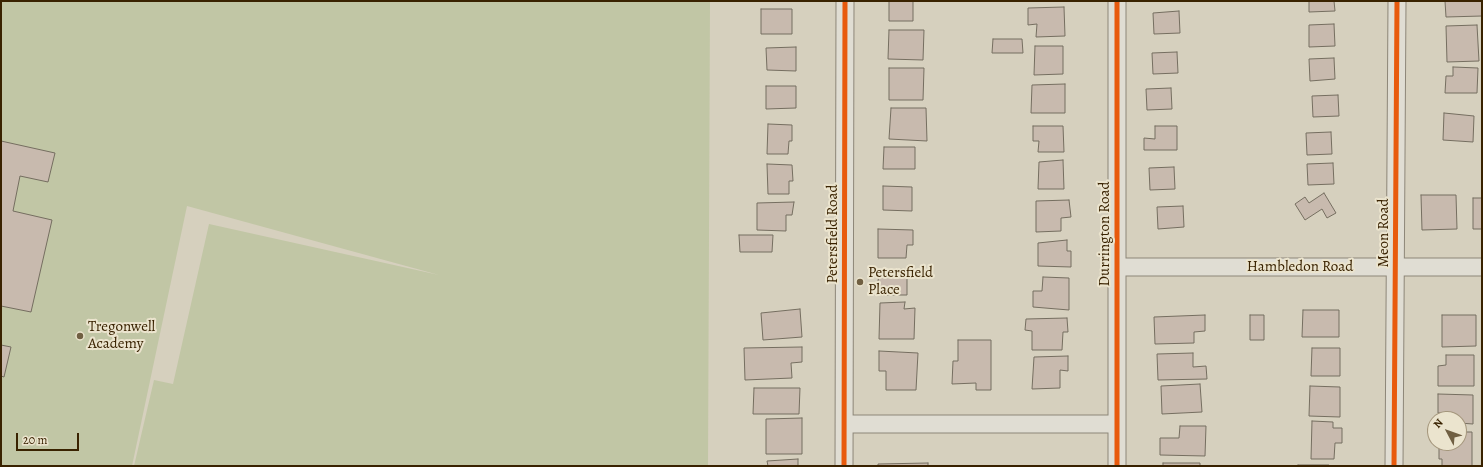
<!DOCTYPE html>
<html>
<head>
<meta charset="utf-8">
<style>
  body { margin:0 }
  #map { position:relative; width:1483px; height:467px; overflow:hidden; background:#d6d0be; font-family:Alegreya,serif }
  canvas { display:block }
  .frame { position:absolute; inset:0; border:2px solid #392200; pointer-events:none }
  .north { position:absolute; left:1427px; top:411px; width:40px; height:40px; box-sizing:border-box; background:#ebe4ce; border:1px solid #a4967c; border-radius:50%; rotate:311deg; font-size:11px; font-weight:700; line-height:16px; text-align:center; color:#392200 }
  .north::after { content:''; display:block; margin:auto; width:14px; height:18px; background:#705f42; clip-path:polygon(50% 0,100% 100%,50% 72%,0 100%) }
  .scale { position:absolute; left:16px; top:433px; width:63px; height:18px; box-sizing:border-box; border:2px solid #392200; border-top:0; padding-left:5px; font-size:12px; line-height:14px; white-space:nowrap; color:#392200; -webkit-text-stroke:3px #ebe4ce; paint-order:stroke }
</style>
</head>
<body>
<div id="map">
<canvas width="1483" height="467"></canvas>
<div class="frame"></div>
<div class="north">N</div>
<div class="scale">20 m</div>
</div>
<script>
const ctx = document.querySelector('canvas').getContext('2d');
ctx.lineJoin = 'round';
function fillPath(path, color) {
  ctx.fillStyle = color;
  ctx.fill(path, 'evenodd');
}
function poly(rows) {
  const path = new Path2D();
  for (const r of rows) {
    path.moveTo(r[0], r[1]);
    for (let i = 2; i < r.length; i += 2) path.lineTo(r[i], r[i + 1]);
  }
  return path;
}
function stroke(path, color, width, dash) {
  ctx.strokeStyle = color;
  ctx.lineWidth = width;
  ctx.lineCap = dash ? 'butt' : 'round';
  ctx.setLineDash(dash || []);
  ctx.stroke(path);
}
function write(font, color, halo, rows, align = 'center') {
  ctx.font = font + ' Alegreya,serif';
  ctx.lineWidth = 4;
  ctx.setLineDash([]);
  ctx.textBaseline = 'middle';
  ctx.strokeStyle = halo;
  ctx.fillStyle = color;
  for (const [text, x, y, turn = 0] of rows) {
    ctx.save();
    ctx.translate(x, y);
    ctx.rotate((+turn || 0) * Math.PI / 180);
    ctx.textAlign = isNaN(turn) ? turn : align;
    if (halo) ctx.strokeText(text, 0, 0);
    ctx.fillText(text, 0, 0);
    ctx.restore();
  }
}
fillPath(poly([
  [1,1,710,1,708,466,134,466,154,380,173,384,209,224,439,275,187,206,132,466,1,466]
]), '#c1c6a5');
const building = poly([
  [889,1,913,1,913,21,889,21,889,1],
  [1309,1,1334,1,1335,11,1309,12,1309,1],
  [1445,1,1482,1,1482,16,1446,17,1445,1],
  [1064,7,1065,36,1036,37,1037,24,1028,25,1028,8,1064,7],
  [761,9,792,9,792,34,761,34,761,9],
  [1179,11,1180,33,1154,34,1153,13,1179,11],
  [1334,24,1335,46,1309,47,1309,25,1334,24],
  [1477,25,1479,61,1447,62,1446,26,1477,25],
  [889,30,924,30,923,60,888,59,889,30],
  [993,39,1022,39,1023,53,992,53,993,39],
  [1035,46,1063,46,1063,74,1034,75,1035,46],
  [796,47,796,71,767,70,766,48,796,47],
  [1177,52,1178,73,1153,74,1152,53,1177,52],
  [1334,58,1335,79,1310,81,1309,59,1334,58],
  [1453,67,1478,68,1477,93,1445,93,1446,76,1453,76,1453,67],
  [889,68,924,68,923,100,889,100,889,68],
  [1065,84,1065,113,1031,113,1032,85,1065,84],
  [766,86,796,86,796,108,766,109,766,86],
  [1171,88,1172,109,1147,110,1146,89,1171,88],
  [1338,95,1339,116,1313,117,1312,96,1338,95],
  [891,108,926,108,927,141,889,139,891,108],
  [1444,113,1474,116,1473,142,1443,140,1444,113],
  [768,124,792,125,792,141,789,141,788,154,767,154,768,124],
  [1033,126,1063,126,1064,152,1038,152,1039,141,1033,141,1033,126],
  [1155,126,1177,126,1177,150,1144,150,1144,138,1155,139,1155,126],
  [1331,132,1332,154,1307,155,1306,133,1331,132],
  [1,141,55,153,48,182,20,176,13,211,52,220,31,312,1,306,1,141],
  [884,147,915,147,915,169,883,169,884,147],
  [1063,160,1064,189,1038,189,1039,162,1063,160],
  [1333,163,1334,184,1308,185,1307,164,1333,163],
  [767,164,792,165,793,181,789,181,789,194,768,194,767,164],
  [1174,167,1175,189,1150,190,1149,168,1174,167],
  [883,186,912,187,912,211,883,210,883,186],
  [1324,193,1336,213,1327,218,1322,209,1305,220,1295,204,1305,197,1309,203,1324,193],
  [1421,195,1456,195,1457,229,1422,230,1421,195],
  [1473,198,1482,198,1482,229,1473,229,1473,198],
  [1069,200,1071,217,1061,218,1061,231,1036,232,1036,201,1069,200],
  [794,202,792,215,786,215,786,231,757,230,757,203,794,202],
  [1183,206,1184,227,1158,229,1157,207,1183,206],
  [878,229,913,230,913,245,907,245,906,258,878,258,878,229],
  [739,235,773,235,772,252,740,252,739,235],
  [1067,240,1067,251,1071,251,1071,267,1038,266,1038,243,1067,240],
  [907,269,907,295,877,295,879,270,907,269],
  [1043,277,1069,278,1069,310,1033,307,1033,291,1042,291,1043,277],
  [905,302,904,309,915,308,914,339,879,339,880,303,905,302],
  [800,309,802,337,763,340,761,313,800,309],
  [1303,310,1339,310,1339,337,1302,337,1303,310],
  [1205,315,1205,331,1194,332,1194,343,1155,344,1154,317,1205,315],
  [1250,315,1264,315,1264,340,1250,340,1250,315],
  [1442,315,1476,315,1476,346,1442,347,1442,315],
  [1067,318,1068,332,1063,332,1062,350,1032,350,1032,331,1025,330,1026,319,1067,318],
  [958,340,991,340,991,390,976,390,976,383,952,384,953,361,958,361,958,340],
  [1,345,11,347,4,377,1,376,1,345],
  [802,347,802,362,791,363,792,378,745,380,744,348,802,347],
  [1312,348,1340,348,1340,376,1311,376,1312,348],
  [879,351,918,353,916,390,886,390,886,371,879,371,879,351],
  [1193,353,1193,367,1206,366,1207,379,1158,380,1157,354,1193,353],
  [1446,355,1474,355,1474,386,1438,386,1438,366,1446,365,1446,355],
  [1068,356,1068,371,1060,370,1060,388,1032,389,1034,357,1068,356],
  [1200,384,1202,412,1162,414,1161,386,1200,384],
  [1310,386,1340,387,1340,417,1309,416,1310,386],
  [754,388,800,388,799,414,753,414,754,388],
  [1438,394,1473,395,1473,424,1459,423,1459,419,1445,419,1445,413,1438,413,1438,394],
  [802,418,802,454,766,454,766,419,802,418],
  [1312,421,1333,422,1333,428,1342,428,1342,443,1335,443,1334,459,1311,459,1312,421],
  [1180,426,1206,426,1205,456,1160,455,1160,438,1179,438,1180,426],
  [1459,432,1472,432,1472,466,1442,466,1442,459,1439,459,1439,443,1459,443,1459,432],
  [798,459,798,466,768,466,767,461,798,459],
  [928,463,928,466,878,466,878,464,928,463],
  [1163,463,1200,463,1200,466,1163,466,1163,463],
  [1298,465,1329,465,1329,466,1298,466,1298,465]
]);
fillPath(building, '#c8baae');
stroke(building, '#756e60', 1);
const minor = poly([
  [1117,1,1117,466],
  [1118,267,1482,267],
  [844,424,1117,424],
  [844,466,845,1],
  [1394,466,1397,1]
]);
stroke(minor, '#8d8678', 19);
stroke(minor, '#e0ddd3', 17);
stroke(poly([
  [1117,1,1117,466],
  [844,466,845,1],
  [1394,466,1397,1]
]), '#e8590c', 5);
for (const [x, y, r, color] of [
  [860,282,4,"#705f42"],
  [80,336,4,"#705f42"]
]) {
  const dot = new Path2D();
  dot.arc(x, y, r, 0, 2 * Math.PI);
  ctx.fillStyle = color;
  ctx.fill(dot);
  stroke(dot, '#ebe4ce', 1.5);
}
write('15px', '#392200', '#ebe4ce', [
  ["Meon Road",1384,233,-90],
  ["Petersfield Road",833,234,-90],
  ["Durrington Road",1105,234,-90],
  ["Hambledon Road",1300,267]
]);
write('15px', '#392200', '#ebe4ce', [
  ["Petersfield",868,273],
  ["Place",868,290],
  ["Tregonwell",88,327],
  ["Academy",88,344]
], 'left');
</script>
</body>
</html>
